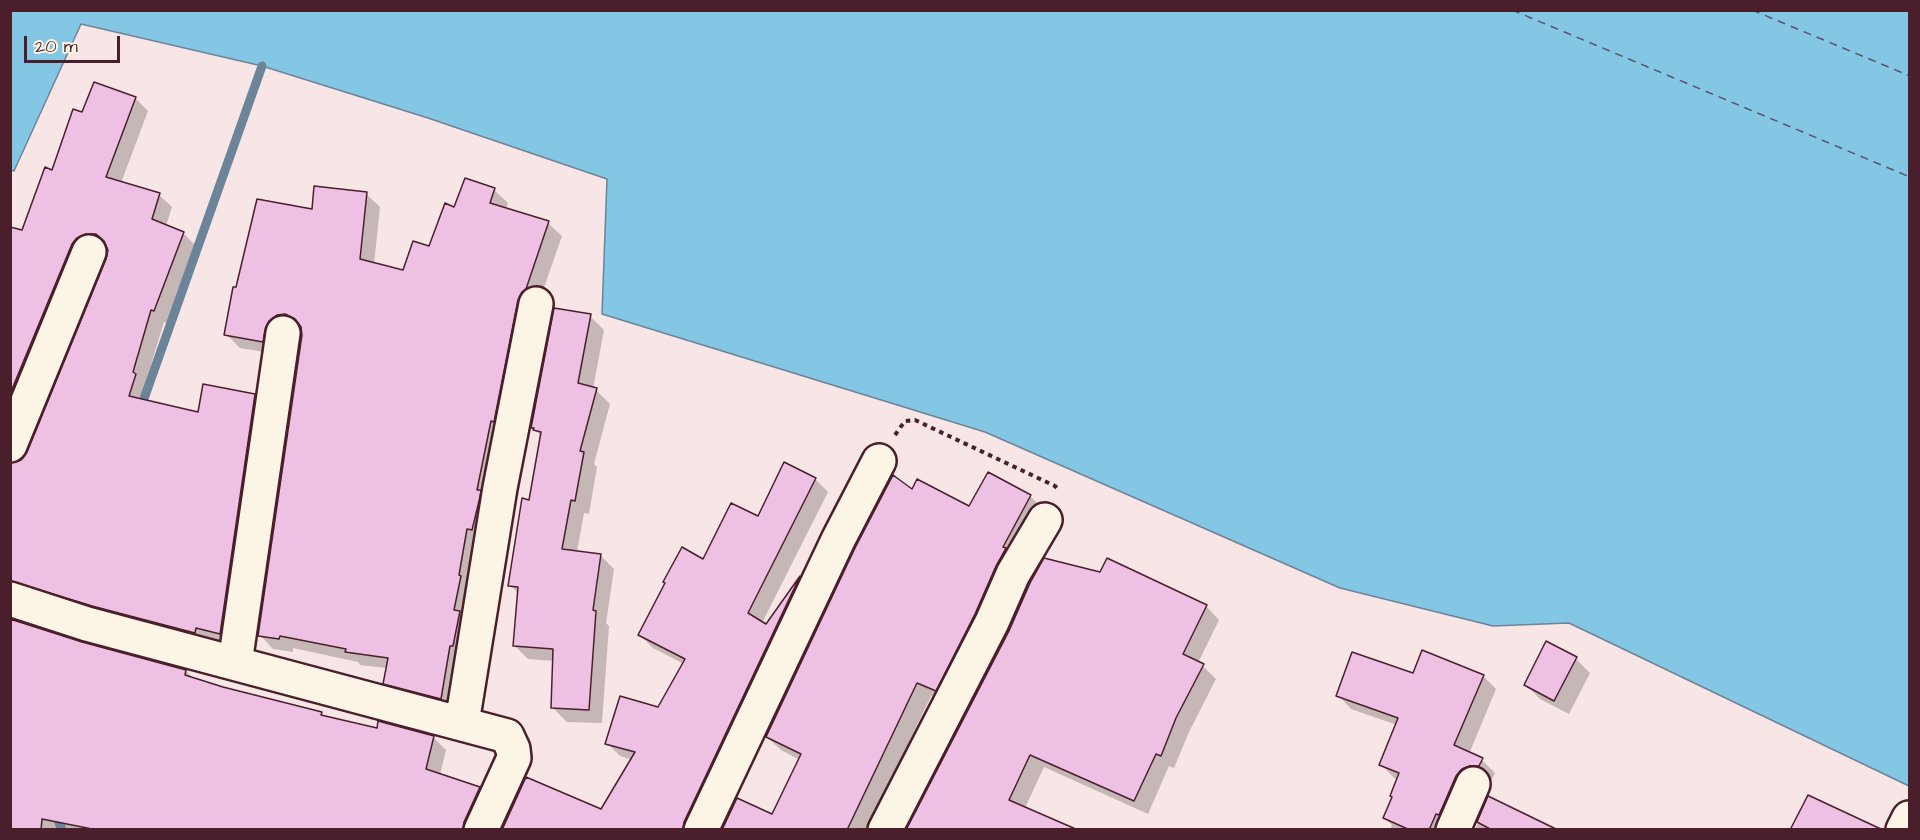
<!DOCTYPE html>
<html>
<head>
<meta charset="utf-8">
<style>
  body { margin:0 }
  #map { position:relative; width:1920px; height:840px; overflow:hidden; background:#f8e5e5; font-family:"Architects Daughter",sans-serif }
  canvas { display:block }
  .frame { position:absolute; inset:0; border:12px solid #4a1f2b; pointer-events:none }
  .scale { position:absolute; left:24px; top:36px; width:96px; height:27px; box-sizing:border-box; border:3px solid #4a1f2b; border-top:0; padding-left:8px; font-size:18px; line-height:21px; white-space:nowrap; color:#4a1f2b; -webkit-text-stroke:4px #fcf5e5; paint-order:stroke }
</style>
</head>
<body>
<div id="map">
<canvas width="1920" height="840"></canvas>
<div class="frame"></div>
<div class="scale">20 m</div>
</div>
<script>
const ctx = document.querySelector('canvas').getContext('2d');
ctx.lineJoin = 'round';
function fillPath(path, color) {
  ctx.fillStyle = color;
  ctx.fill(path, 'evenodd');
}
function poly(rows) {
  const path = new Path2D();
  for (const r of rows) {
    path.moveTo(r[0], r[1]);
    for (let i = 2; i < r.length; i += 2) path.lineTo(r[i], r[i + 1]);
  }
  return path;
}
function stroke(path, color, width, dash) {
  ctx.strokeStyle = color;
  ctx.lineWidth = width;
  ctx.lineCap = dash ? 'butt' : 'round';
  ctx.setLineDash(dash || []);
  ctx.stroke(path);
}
const water = poly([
  [10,11,1909,11,1909,786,1569,623,1493,626,1340,588,985,432,602,314,607,179,428,118,262,66,81,24,14,171,11,170,10,11]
]);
fillPath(water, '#83c7e4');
stroke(water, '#6c849a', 1.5);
fillPath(poly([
  [135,98,148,111,121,183,159,195,172,207,166,226,183,233,196,246,167,323,164,322,145,384,149,388,144,401,199,414,254,395,267,408,233,646,10,598,10,465,22,461,29,453,108,260,109,250,108,247,101,246,10,438,10,228,23,232,83,114],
  [494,190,508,203,505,210,548,223,562,236,539,302,455,712,399,697,385,683,387,668,360,665,358,662,293,648,293,652,273,649,260,635,303,335,302,328,290,328,276,354,240,348,226,334,237,289,313,211,366,194,380,207,374,264,404,272,430,248,455,209],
  [590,316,604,330,593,389,596,390,610,404,594,464,597,467,589,514,584,513,577,552,600,555,614,569,606,623,609,626,602,723,567,722,553,708,554,661,528,659,514,645,519,594,510,585,530,501,542,437,533,427],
  [989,474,1030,496,1044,510,949,703,931,696,867,830,724,830,773,816,800,760,781,750,767,737,913,491,970,508],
  [815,479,828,492,762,623,766,626,800,579,813,591,700,830,512,830,602,811,632,760,620,756,607,743,659,709,684,664,653,648,640,635,703,561,759,518],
  [1206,606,1219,620,1198,663,1203,666,1216,679,1189,732,1174,768,1169,766,1148,814,1044,767,1025,808,1077,830,908,830],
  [81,643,186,671,194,679,321,713,325,718,378,729,433,737,446,750,440,775,479,789,492,801,479,830,10,830],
  [1576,659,1590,673,1569,714,1540,699,1526,685],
  [1414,675,1483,676,1496,689,1469,754,1482,760,1495,773,1492,779,1484,778,1451,830,1390,830,1392,825,1385,818,1398,779,1394,778,1381,764,1397,725,1351,709,1338,695],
  [1489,798,1555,830,1475,830]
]), '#0003');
stroke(poly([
  [140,410,262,66],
  [55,812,62,830]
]), '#6c849a', 9);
stroke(poly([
  [1512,10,1910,177],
  [1752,10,1910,76]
]), '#5b5162', 1.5, [8, 6]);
const building = poly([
  [94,82,136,97,106,177,160,193,152,219,184,232,154,311,151,310,133,372,136,374,129,396,198,412,203,384,255,394,220,634,196,628,195,633,92,606,10,581,10,463,21,460,27,452,106,259,108,250,104,241,96,234,86,234,77,238,72,244,10,394,10,227,22,230,45,167,52,170,73,109,82,112,94,82],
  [465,178,495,188,490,203,549,221,526,289,522,292,518,300,494,422,491,421,477,490,481,490,480,497,472,530,467,529,459,575,461,576,454,610,460,611,453,646,450,646,441,699,383,684,388,658,345,652,346,649,280,636,279,639,258,636,302,335,301,327,295,319,285,314,277,315,269,321,265,330,263,342,224,335,233,287,236,287,257,199,312,209,314,186,367,192,360,259,403,270,413,241,429,246,445,203,454,207,465,178],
  [554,308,591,314,578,383,597,388,580,451,584,452,575,501,571,500,562,549,601,554,593,610,596,611,589,710,551,708,553,649,513,646,518,587,508,586,522,498,529,500,541,432,533,430,534,428,531,428,554,308],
  [784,462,816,478,748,613,766,624,800,576,684,822,683,830,502,830,526,777,601,809,635,752,605,744,620,696,658,707,685,659,638,635,665,583,663,582,682,547,703,559,731,503,758,516,784,462],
  [988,472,1031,495,1003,547,1006,548,996,566,975,614,936,691,917,683,847,830,722,830,737,798,772,814,801,754,766,737,855,548,893,475,912,489,917,479,969,506,988,472],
  [1044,558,1100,572,1107,558,1207,605,1183,654,1204,664,1176,718,1161,756,1156,754,1134,801,1030,755,1009,800,1078,830,906,830,1009,631,1030,583,1044,558],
  [10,619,82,642,186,670,185,675,223,687,322,712,321,715,377,728,378,721,434,736,426,769,480,787,464,822,463,830,97,830,42,819,41,830,10,830,10,619],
  [1546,641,1577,657,1554,701,1524,685,1546,641],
  [1422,650,1484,675,1454,745,1483,758,1479,766,1470,766,1462,769,1456,776,1439,815,1436,814,1429,830,1410,830,1383,818,1392,797,1390,796,1399,773,1379,765,1398,718,1336,696,1352,652,1413,673,1422,650],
  [1808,795,1883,830,1790,830,1808,795],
  [1488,796,1558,830,1492,830,1477,822,1488,796]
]);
fillPath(building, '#eec0e4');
stroke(building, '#4a1f2b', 1.5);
const minor = poly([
  [10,445,89,252],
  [10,599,87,624,507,736,513,749,514,758,481,830],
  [235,663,283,333],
  [462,723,500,488,536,304],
  [701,830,838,540,879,461],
  [885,830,992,622,1013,574,1045,520],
  [1453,830,1473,784],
  [1903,830,1909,818]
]);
stroke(minor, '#4a1f2b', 38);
stroke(poly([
  [895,435,905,421,915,420,1055,486,1059,490]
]), '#4a1f2b', 4, [4.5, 4.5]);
stroke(minor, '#fcf5e5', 33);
</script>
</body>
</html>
